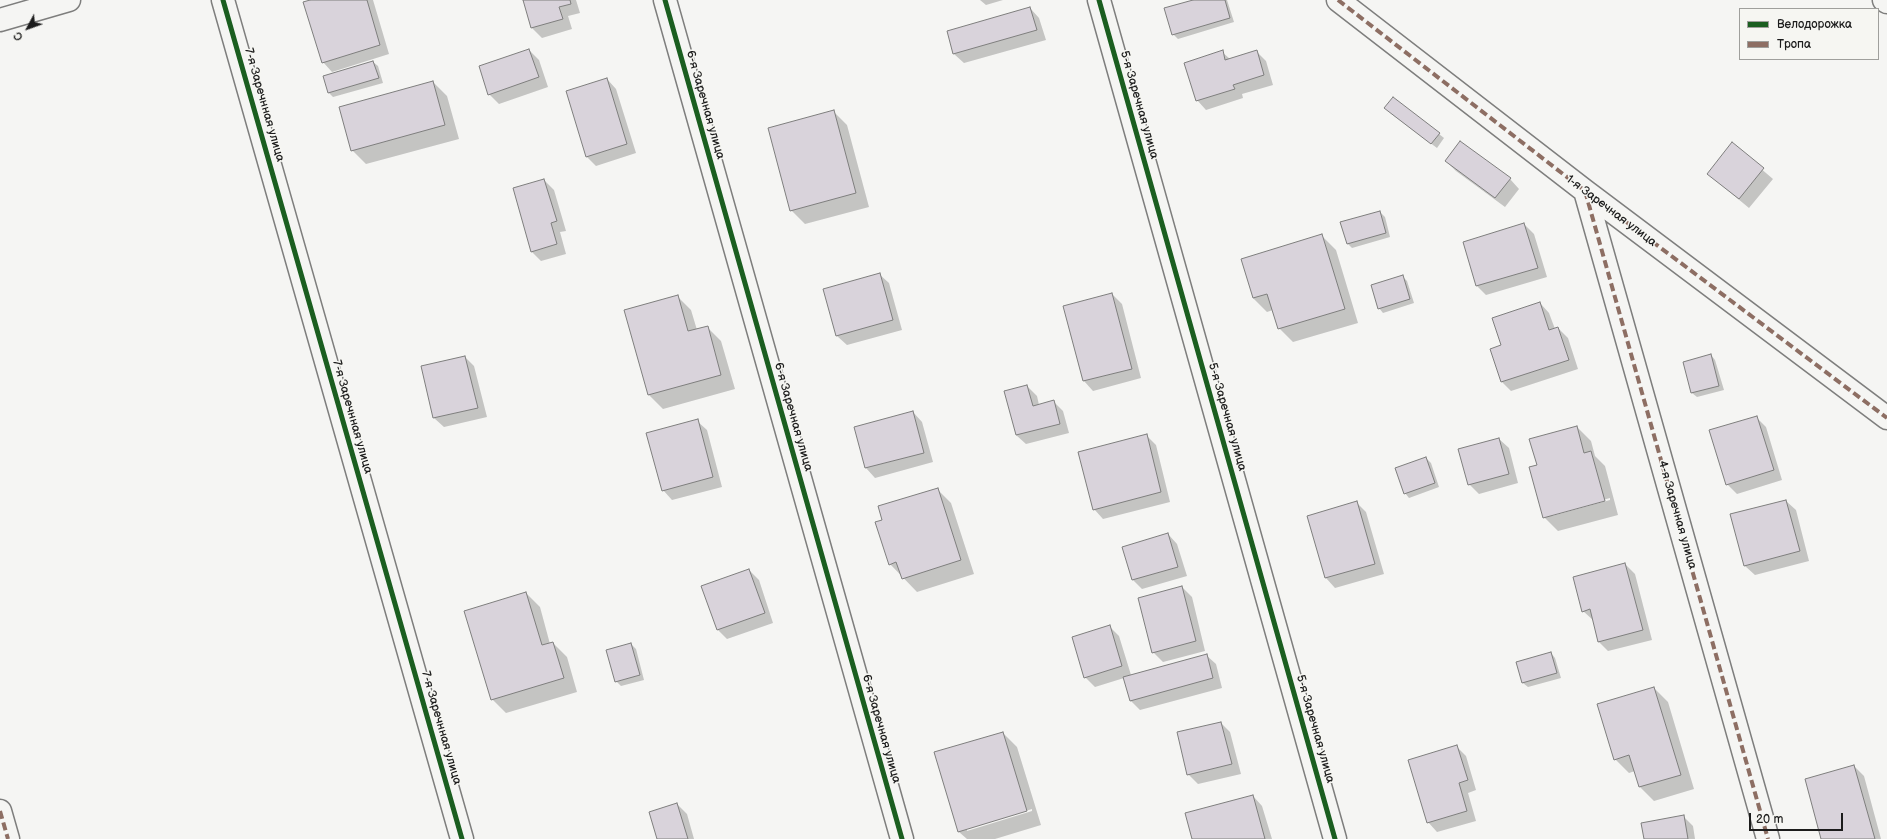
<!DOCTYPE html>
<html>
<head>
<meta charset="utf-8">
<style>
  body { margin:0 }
  #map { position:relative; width:1887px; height:839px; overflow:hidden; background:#f5f5f3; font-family:"Balsamiq Sans",sans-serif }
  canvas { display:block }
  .legend { position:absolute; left:1739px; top:8px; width:140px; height:52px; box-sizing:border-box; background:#f6f6f2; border:1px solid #9f9f9c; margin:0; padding:5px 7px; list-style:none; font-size:12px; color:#1c1c1c }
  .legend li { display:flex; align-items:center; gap:8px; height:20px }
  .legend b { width:20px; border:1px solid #9f9f9c }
  .north { position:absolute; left:8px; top:8px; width:40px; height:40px; -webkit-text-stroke:3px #f6f6f2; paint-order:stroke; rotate:229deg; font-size:11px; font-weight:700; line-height:16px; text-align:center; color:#1c1c1c }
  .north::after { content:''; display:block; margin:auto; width:14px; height:18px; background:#1c1c1c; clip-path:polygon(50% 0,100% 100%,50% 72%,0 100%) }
  .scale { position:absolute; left:1749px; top:813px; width:94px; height:18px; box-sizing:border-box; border:2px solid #1c1c1c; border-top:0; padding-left:5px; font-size:12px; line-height:14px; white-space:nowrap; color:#1c1c1c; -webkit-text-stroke:3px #f6f6f2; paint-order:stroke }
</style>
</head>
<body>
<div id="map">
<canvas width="1887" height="839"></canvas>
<ul class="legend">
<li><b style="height:5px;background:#1b5e20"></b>Велодорожка</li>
<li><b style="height:5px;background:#8d6e63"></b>Тропа</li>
</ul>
<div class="north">С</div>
<div class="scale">20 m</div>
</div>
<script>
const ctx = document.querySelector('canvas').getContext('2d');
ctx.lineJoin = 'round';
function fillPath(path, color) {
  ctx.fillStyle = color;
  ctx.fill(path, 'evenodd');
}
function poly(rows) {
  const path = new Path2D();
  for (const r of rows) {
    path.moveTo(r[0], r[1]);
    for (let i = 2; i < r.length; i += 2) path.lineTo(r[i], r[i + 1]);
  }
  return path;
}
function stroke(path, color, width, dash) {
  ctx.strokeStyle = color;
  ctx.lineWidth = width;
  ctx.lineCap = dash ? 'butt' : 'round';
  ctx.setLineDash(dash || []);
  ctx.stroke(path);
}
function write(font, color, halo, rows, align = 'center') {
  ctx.font = font + ' "Balsamiq Sans",sans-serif';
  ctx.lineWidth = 3;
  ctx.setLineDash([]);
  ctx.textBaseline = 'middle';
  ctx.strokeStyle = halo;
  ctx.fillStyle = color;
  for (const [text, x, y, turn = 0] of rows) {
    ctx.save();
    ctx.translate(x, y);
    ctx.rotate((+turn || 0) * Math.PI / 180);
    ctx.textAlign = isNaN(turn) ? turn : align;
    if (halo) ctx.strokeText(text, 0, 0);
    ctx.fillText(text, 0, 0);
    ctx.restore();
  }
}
fillPath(poly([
  [314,0,373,0,389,54,332,72,323,62],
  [524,0,576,0,580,13,568,16,572,29,542,38,532,28],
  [980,0,1003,0,986,5],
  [1196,0,1227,0,1234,22,1178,39,1173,34],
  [1030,8,1039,18,1046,40,964,63,954,54,948,32],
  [529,50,539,60,548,87,499,104,489,94],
  [1256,51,1266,61,1273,85,1242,94,1243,98,1206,110,1197,100,1222,52,1230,59],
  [373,62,378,66,383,83,333,97,329,93],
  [607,79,616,89,636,153,596,166,586,156],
  [433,82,447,96,459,139,366,164,352,150],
  [833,111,847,125,869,207,805,224,791,210],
  [1390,113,1439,134,1444,138,1437,148],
  [1732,144,1773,179,1749,208,1708,174],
  [1446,161,1510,179,1519,189,1505,207,1456,171],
  [544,180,554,190,566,231,560,232,566,254,541,261,532,252],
  [1380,212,1385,217,1390,237,1352,248,1348,244],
  [1524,224,1534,234,1547,277,1486,295,1477,286],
  [1322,236,1336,250,1358,323,1293,342,1279,328,1273,310,1267,312,1253,298],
  [879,274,889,283,902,330,847,345,837,336],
  [1403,277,1407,281,1414,303,1383,313,1379,308],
  [1112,294,1122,304,1141,378,1093,391,1084,381,1064,307],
  [677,296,691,310,697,330,707,327,721,341,735,389,663,409,649,395,625,310],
  [1540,303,1549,313,1555,329,1558,328,1568,338,1578,369,1511,391,1502,382,1502,346],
  [1711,355,1715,360,1724,390,1697,397,1692,393,1684,363],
  [465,357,474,366,487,417,444,427,434,418,422,367],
  [1027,386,1037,396,1039,405,1053,401,1063,411,1069,433,1026,444,1016,435],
  [913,412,922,422,933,462,875,478,866,468,855,428],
  [1756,417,1766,427,1782,480,1737,494,1727,484],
  [697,421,707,430,722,487,672,500,663,490],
  [1577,427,1591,441,1595,456,1605,466,1618,515,1558,531,1544,517,1538,466],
  [1610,498,1610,500,1552,516,1552,514],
  [1146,435,1156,445,1170,502,1103,519,1094,509],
  [1499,439,1509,448,1518,483,1479,494,1469,484,1459,449],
  [1426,458,1431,463,1439,487,1409,498,1405,493],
  [937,489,951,503,974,574,917,592,890,564,884,521],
  [1786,501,1796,510,1809,561,1755,575,1745,566,1732,515],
  [1356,502,1366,512,1384,574,1335,588,1326,578,1308,516],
  [1168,534,1177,544,1187,576,1142,589,1133,580],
  [1625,564,1635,574,1652,640,1608,651,1598,641,1593,620,1583,611],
  [749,570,759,580,773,623,727,639,717,629],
  [1182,587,1192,597,1205,651,1163,662,1153,652],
  [526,593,540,607,550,644,553,643,567,657,577,692,506,713,492,699],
  [1109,626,1119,636,1131,675,1206,655,1216,664,1222,688,1140,710,1130,700,1124,678,1095,687,1085,677],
  [631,644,636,649,644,680,621,686,616,681],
  [1551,653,1555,658,1561,678,1528,687,1523,683,1518,663],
  [1654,688,1668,702,1694,789,1654,801,1640,787,1635,771,1629,773,1615,759],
  [1221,723,1230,732,1241,774,1198,784,1188,774],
  [1003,733,1017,747,1041,825,995,839,967,839,959,832,936,753],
  [1032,809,1032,811,967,831,967,829],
  [1456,746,1466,756,1476,790,1468,793,1476,821,1437,832,1428,822],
  [1854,766,1864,776,1881,839,1822,839],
  [1253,796,1262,806,1272,839,1193,839],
  [677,804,687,814,694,839,658,839],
  [1683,816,1693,826,1695,839,1645,839]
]), '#0003');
const building = poly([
  [310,0,367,0,380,45,322,63,303,2,310,0],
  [523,0,570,0,571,4,559,7,563,19,531,28,523,0],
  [1193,0,1225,0,1230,18,1172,35,1164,8,1193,0],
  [1030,7,1037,30,953,54,947,31,1030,7],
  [529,49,539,77,488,95,479,66,529,49],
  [1223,50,1225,60,1257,50,1264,75,1233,85,1235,89,1196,101,1184,63,1223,50],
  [373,61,379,78,328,93,323,76,373,61],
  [607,78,627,144,586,157,566,91,607,78],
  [433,81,445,125,351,151,339,107,433,81],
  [1393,97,1440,133,1431,144,1384,108,1393,97],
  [834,110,856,193,790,211,768,128,834,110],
  [1460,141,1511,178,1495,198,1445,161,1460,141],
  [1732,142,1764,168,1739,199,1707,174,1732,142],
  [544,179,557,221,551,223,557,244,531,252,513,188,544,179],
  [1380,211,1386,233,1347,244,1340,222,1380,211],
  [1524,223,1538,268,1476,286,1463,242,1524,223],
  [1322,234,1345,309,1278,329,1267,294,1253,298,1241,259,1322,234],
  [880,273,893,320,836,336,823,289,880,273],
  [1403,275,1410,299,1378,309,1371,285,1403,275],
  [1112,293,1132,369,1083,381,1063,306,1112,293],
  [678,295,688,331,708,326,721,375,648,395,624,310,678,295],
  [1540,302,1549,330,1558,327,1569,360,1501,382,1490,349,1501,345,1492,318,1540,302],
  [1711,354,1719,386,1691,393,1683,362,1711,354],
  [465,356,478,408,433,418,421,366,465,356],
  [1027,385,1033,406,1054,400,1060,424,1016,435,1004,391,1027,385],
  [913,411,924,453,865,468,854,427,913,411],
  [1757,416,1774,470,1726,485,1709,430,1757,416],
  [698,419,713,477,662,491,646,433,698,419],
  [1577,426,1584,453,1591,451,1605,501,1543,518,1529,467,1537,465,1529,439,1577,426],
  [1147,434,1161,492,1093,510,1078,452,1147,434],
  [1499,438,1509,474,1468,485,1458,449,1499,438],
  [1426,457,1435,483,1404,494,1395,468,1426,457],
  [938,488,961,560,902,579,896,562,889,565,875,522,882,520,878,506,938,488],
  [1786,500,1800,551,1744,566,1730,514,1786,500],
  [1357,501,1375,564,1325,578,1307,516,1357,501],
  [1168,533,1178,567,1132,580,1122,547,1168,533],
  [1625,563,1643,630,1598,642,1590,609,1582,612,1573,577,1625,563],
  [749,569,765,613,717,630,701,586,749,569],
  [1182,586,1196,641,1152,653,1138,598,1182,586],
  [526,592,542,645,553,642,564,678,491,700,464,611,526,592],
  [1110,625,1122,666,1084,678,1072,637,1110,625],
  [631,643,640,675,615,682,606,650,631,643],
  [1551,652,1557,673,1522,683,1516,662,1551,652],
  [1207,654,1213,678,1130,701,1123,677,1207,654],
  [1654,687,1681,775,1639,787,1629,755,1614,760,1597,704,1654,687],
  [1221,722,1232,764,1187,775,1177,732,1221,722],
  [1003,732,1027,811,958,832,934,752,1003,732],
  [1457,745,1468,780,1459,783,1467,811,1427,823,1408,760,1457,745],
  [1854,765,1875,839,1821,839,1805,779,1854,765],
  [1253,795,1265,839,1192,839,1185,813,1253,795],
  [677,803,688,839,657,839,649,812,677,803],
  [1684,815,1688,839,1644,839,1641,823,1684,815]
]);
fillPath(building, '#d9d3db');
stroke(building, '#7e7e7d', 1);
const street = poly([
  [223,0,462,839],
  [665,0,902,839],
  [1099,0,1335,839],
  [1338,0,1585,191,1887,418],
  [1884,0,1887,2],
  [0,20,69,0],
  [1585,191,1768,839],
  [0,811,8,839]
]);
stroke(street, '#7e7e7d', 25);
stroke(street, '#f5f5f3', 22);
stroke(poly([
  [1338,0,1585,191,1887,418],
  [1585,191,1768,839],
  [0,811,8,839]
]), '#8d6e63', 4, [8, 4]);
stroke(poly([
  [223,0,462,839],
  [665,0,902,839],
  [1099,0,1335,839]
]), '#1b5e20', 5);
write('12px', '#1c1c1c', '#f6f6f2', [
  ["7-я Заречнная улица",264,105,74],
  ["6-я Заречная улица",705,105,74],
  ["5-я Заречная улица",1139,105,74],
  ["1-я Заречная улица",1611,211,37],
  ["7-я Заречнная улица",352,417,74],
  ["6-я Заречная улица",793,417,74],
  ["5-я Заречная улица",1227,417,74],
  ["4-я Заречная улица",1677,515,74],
  ["7-я Заречнная улица",441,728,74],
  ["6-я Заречная улица",881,729,74],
  ["5-я Заречная улица",1315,729,74]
]);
</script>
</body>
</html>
